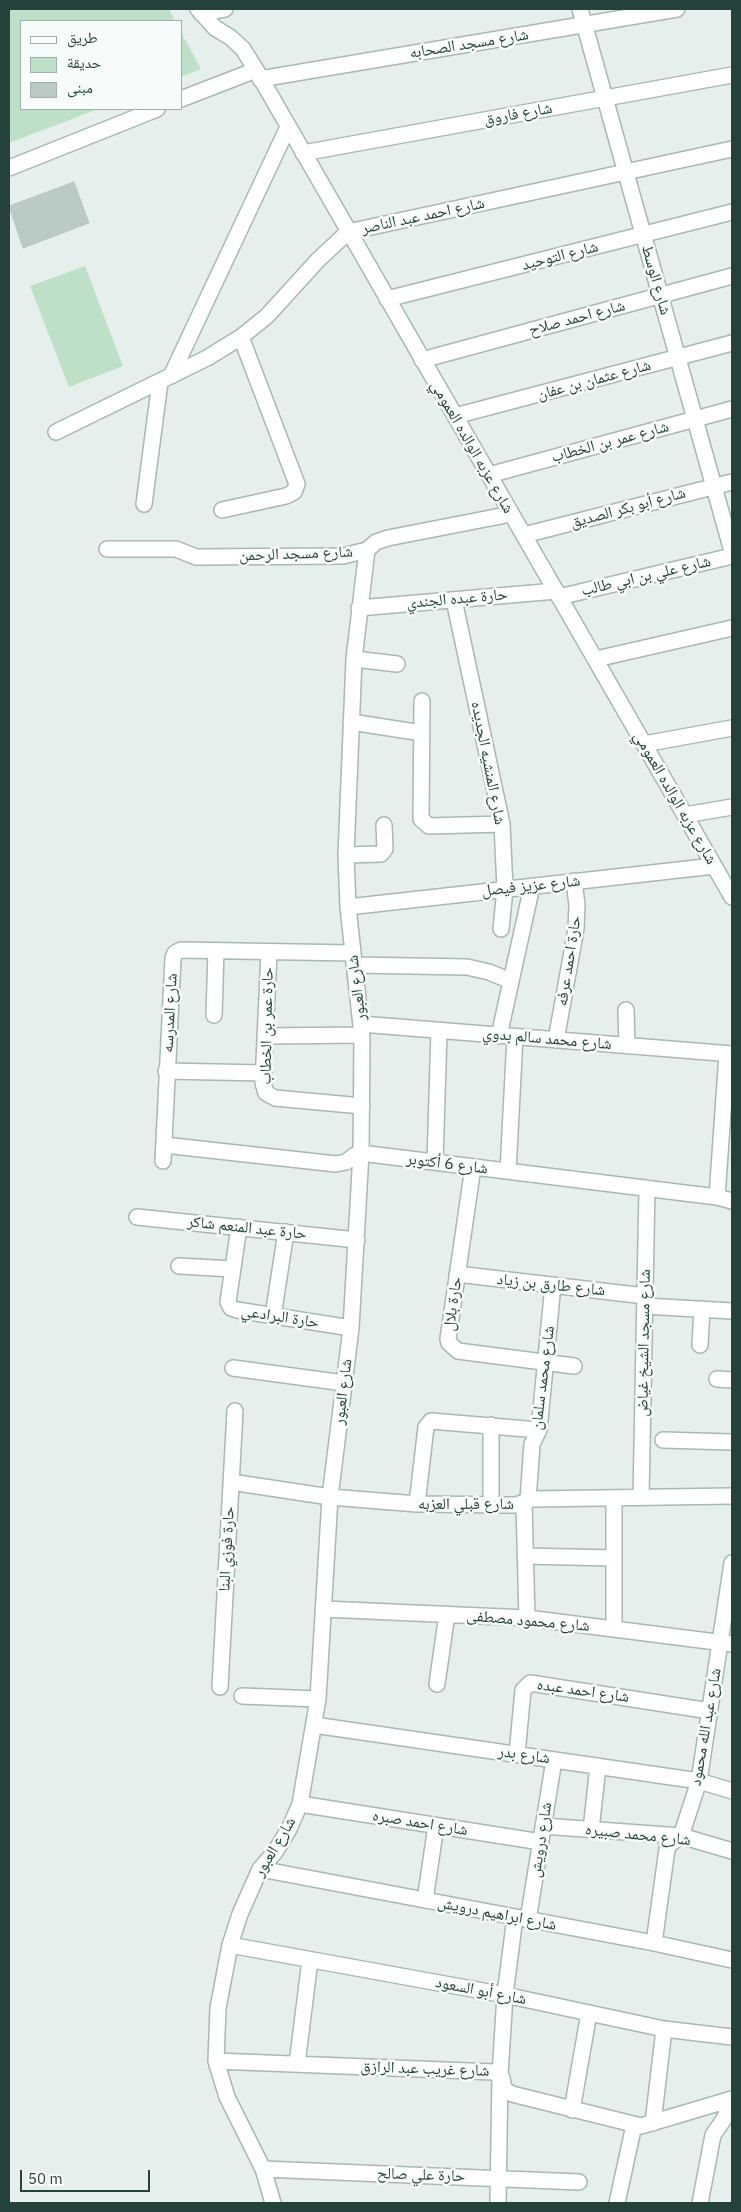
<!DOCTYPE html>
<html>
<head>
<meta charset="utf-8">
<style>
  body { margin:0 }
  #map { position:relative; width:741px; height:2212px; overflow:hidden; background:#e6efeb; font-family:"IBM Plex Sans","Noto Naskh Arabic",sans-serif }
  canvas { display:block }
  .frame { position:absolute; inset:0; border:10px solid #24423a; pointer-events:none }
  .legend { position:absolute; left:20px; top:20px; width:162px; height:90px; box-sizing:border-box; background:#f7fbf9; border:1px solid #a3b1ad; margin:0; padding:6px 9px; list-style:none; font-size:15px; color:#24423a }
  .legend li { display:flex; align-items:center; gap:10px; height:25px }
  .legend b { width:25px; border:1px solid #a3b1ad }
  .scale { position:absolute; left:20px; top:2170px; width:130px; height:22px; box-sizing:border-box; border:2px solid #24423a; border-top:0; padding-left:6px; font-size:15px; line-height:18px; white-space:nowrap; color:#24423a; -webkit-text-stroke:4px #f7fbf9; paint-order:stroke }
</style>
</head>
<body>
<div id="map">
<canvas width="741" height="2212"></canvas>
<div class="frame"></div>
<ul class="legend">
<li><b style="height:6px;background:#fff"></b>طريق</li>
<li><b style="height:14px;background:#bfe0c8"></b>حديقة</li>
<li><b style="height:14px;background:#bbcac4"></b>مبنى</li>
</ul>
<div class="scale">50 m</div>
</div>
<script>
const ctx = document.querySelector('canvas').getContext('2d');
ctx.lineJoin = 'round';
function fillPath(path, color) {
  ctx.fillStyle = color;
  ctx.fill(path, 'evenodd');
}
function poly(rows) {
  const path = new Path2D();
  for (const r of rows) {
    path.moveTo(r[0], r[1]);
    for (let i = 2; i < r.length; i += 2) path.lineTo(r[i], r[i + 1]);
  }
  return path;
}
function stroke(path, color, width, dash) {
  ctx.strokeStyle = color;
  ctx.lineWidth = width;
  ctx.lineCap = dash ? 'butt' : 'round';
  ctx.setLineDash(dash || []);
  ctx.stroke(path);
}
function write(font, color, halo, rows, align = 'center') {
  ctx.font = font + ' "IBM Plex Sans","Noto Naskh Arabic",sans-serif';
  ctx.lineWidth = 5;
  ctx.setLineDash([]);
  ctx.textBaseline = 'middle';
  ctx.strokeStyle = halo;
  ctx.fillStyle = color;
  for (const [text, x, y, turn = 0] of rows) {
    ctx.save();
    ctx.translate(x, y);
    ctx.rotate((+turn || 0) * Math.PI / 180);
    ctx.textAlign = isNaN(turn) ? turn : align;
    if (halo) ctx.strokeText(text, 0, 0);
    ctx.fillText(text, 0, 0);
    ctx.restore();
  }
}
fillPath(poly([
  [9,9,169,9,175,21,21,21,21,109,98,109,9,143],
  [181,32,201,69,181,77],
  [85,266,123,366,69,387,30,286]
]), '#bfe0c8');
const building = poly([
  [74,182,89,223,23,248,9,206,74,182]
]);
fillPath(building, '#bbcac4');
stroke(building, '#b8c9c2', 1);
const street = poly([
  [580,9,732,551],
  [201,13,225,9],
  [260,79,677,9],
  [181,99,256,70],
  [303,153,732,75],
  [9,168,157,109],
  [387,299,732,212],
  [422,360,732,276],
  [171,376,288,127],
  [455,416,732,343],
  [56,432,207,358,241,337,267,316,318,260,348,232,732,149],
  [489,475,732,409],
  [144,504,160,382],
  [222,510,286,496,294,492,297,484,241,337],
  [524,535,732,482],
  [107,549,176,549,196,557,343,556,367,550,376,542,388,538,511,514],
  [559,597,732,556],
  [454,600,502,824,505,889,501,929],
  [359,608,556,591],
  [354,659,397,664],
  [596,659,732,628],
  [422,701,421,819,429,826,502,824],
  [351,722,422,733],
  [644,744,732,728],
  [685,815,732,807],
  [346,855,381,854,385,849,384,825],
  [348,907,714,866],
  [269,952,263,1083,266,1093,275,1098,362,1106],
  [354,965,467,967,489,972,511,981],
  [626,1010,627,1046],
  [214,1015,216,951],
  [361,1024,732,1054],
  [265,1036,362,1035],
  [499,1036,532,886],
  [556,1040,576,929,577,905,574,881],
  [166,1071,263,1073],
  [164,1145,336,1164,346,1162,355,1155,361,1153,717,1197,732,1201],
  [163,1161,173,958,175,953,181,950,353,953],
  [435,1162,439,1031],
  [473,1167,448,1339,449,1343,458,1351,574,1366],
  [508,1171,515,1037],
  [717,1197,727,1054],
  [137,1217,357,1240],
  [239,1227,228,1302,231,1308,237,1310,351,1328],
  [179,1266,233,1269],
  [457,1274,645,1296],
  [645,1306,732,1311],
  [273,1316,286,1232],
  [700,1345,702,1309],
  [233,1368,344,1383],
  [717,1379,732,1380],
  [663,1440,732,1442],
  [231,1482,330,1497,417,1504,516,1505,533,1499,732,1496],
  [641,1497,647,1188],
  [528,1500,532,1444,539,1430,553,1285],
  [524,1503,527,1618],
  [417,1504,426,1427,431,1421,539,1430],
  [491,1506,491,1425],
  [525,1556,614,1558],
  [324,1609,527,1618,732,1644],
  [614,1628,614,1498],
  [437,1684,447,1614],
  [220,1687,235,1411],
  [242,1696,318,1699],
  [314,1725,699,1781,732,1791],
  [517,1754,523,1690,530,1683,710,1711],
  [300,1804,541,1842],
  [543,1826,681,1836,732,1851],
  [591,1830,598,1766],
  [260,1869,654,1943,732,1960],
  [425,1900,436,1826],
  [528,1920,554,1760],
  [654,1943,667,1849,670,1844,681,1836,699,1781,732,1563],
  [230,1945,505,1995,664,2029,732,2037],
  [216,2061,494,2072,502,2078,504,2089,512,2094,641,2126,732,2099],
  [297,2064,310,1960],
  [572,2110,589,2013],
  [653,2123,664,2029],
  [263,2169,579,2182],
  [273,2203,263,2169,227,2097,216,2061,218,2008,230,1945,240,1914,260,1869,275,1852,289,1829,300,1804,318,1699,330,1497,351,1328,361,1153,362,1035,348,907,346,855,354,659,367,550],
  [498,2203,500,2075,505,1995,515,1917],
  [617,2203,634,2125],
  [700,2203,713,2135,724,2119,732,2099]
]);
const secondary = poly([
  [198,9,215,28,230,37,243,49,256,70,732,897]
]);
stroke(street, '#a8b8b2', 18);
stroke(secondary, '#a4bbb3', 18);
stroke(street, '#fff', 15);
stroke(secondary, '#fff', 15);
write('16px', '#24423a', '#f7fbf9', [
  ["شارع مسجد الصحابه",469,44,-9],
  ["شارع فاروق",518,114,-10],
  ["شارع احمد عبد الناصر",423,216,-12],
  ["شارع التوحيد",560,256,-14],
  ["شارع الوسط",656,280,74],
  ["شارع احمد صلاح",577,318,-15],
  ["شارع عثمان بن عفان",594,380,-15],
  ["شارع عمر بن الخطاب",610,442,-15],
  ["شارع عزبه الوالده العمومي",472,447,60],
  ["شارع أبو بكر الصديق",628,508,-15],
  ["شارع مسجد الرحمن",296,554,-2],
  ["شارع علي بن ابي طالب",646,576,-13],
  ["حارة عبده الجندي",457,599,-5],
  ["شارع المنشيه الجديده",488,763,79],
  ["شارع عزبه الوالده العمومي",675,798,60],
  ["شارع عزيز فيصل",531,886,-6],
  ["حارة احمد عرفه",569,961,-81],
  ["شارع العبور",357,988,-97],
  ["شارع المدرسه",170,1013,-87],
  ["حارة عمر بن الخطاب",267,1026,-89],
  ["شارع محمد سالم بدوي",547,1039,5],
  ["شارع 6 أكتوبر",447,1164,7],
  ["حارة عبد المنعم شاكر",247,1228,6],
  ["شارع طارق بن زياد",551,1285,6],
  ["حارة بلال",453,1304,-82],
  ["حارة البرادعي",280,1317,9],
  ["شارع مسجد الشيخ غياض",644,1343,-89],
  ["شارع محمد سلمان",543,1378,-83],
  ["شارع العبور",343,1392,-83],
  ["شارع قبلي العزبه",466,1504],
  ["حارة فوزي البنا",227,1549,-87],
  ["شارع محمود مصطفى",528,1621,5],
  ["شارع احمد عبده",583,1691,8],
  ["شارع عبد الله محمود",706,1727,-80],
  ["شارع بدر",524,1755,8],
  ["شارع احمد صبره",420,1823,9],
  ["شارع محمد صبيره",638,1835,6],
  ["شارع درويش",541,1840,-81],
  ["شارع العبور",275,1847,-59],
  ["شارع ابراهيم درويش",497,1914,11],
  ["شارع أبو السعود",481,1991,11],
  ["شارع غريب عبد الرازق",425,2069,2],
  ["حارة علي صالح",421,2175,2]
]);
</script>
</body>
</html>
